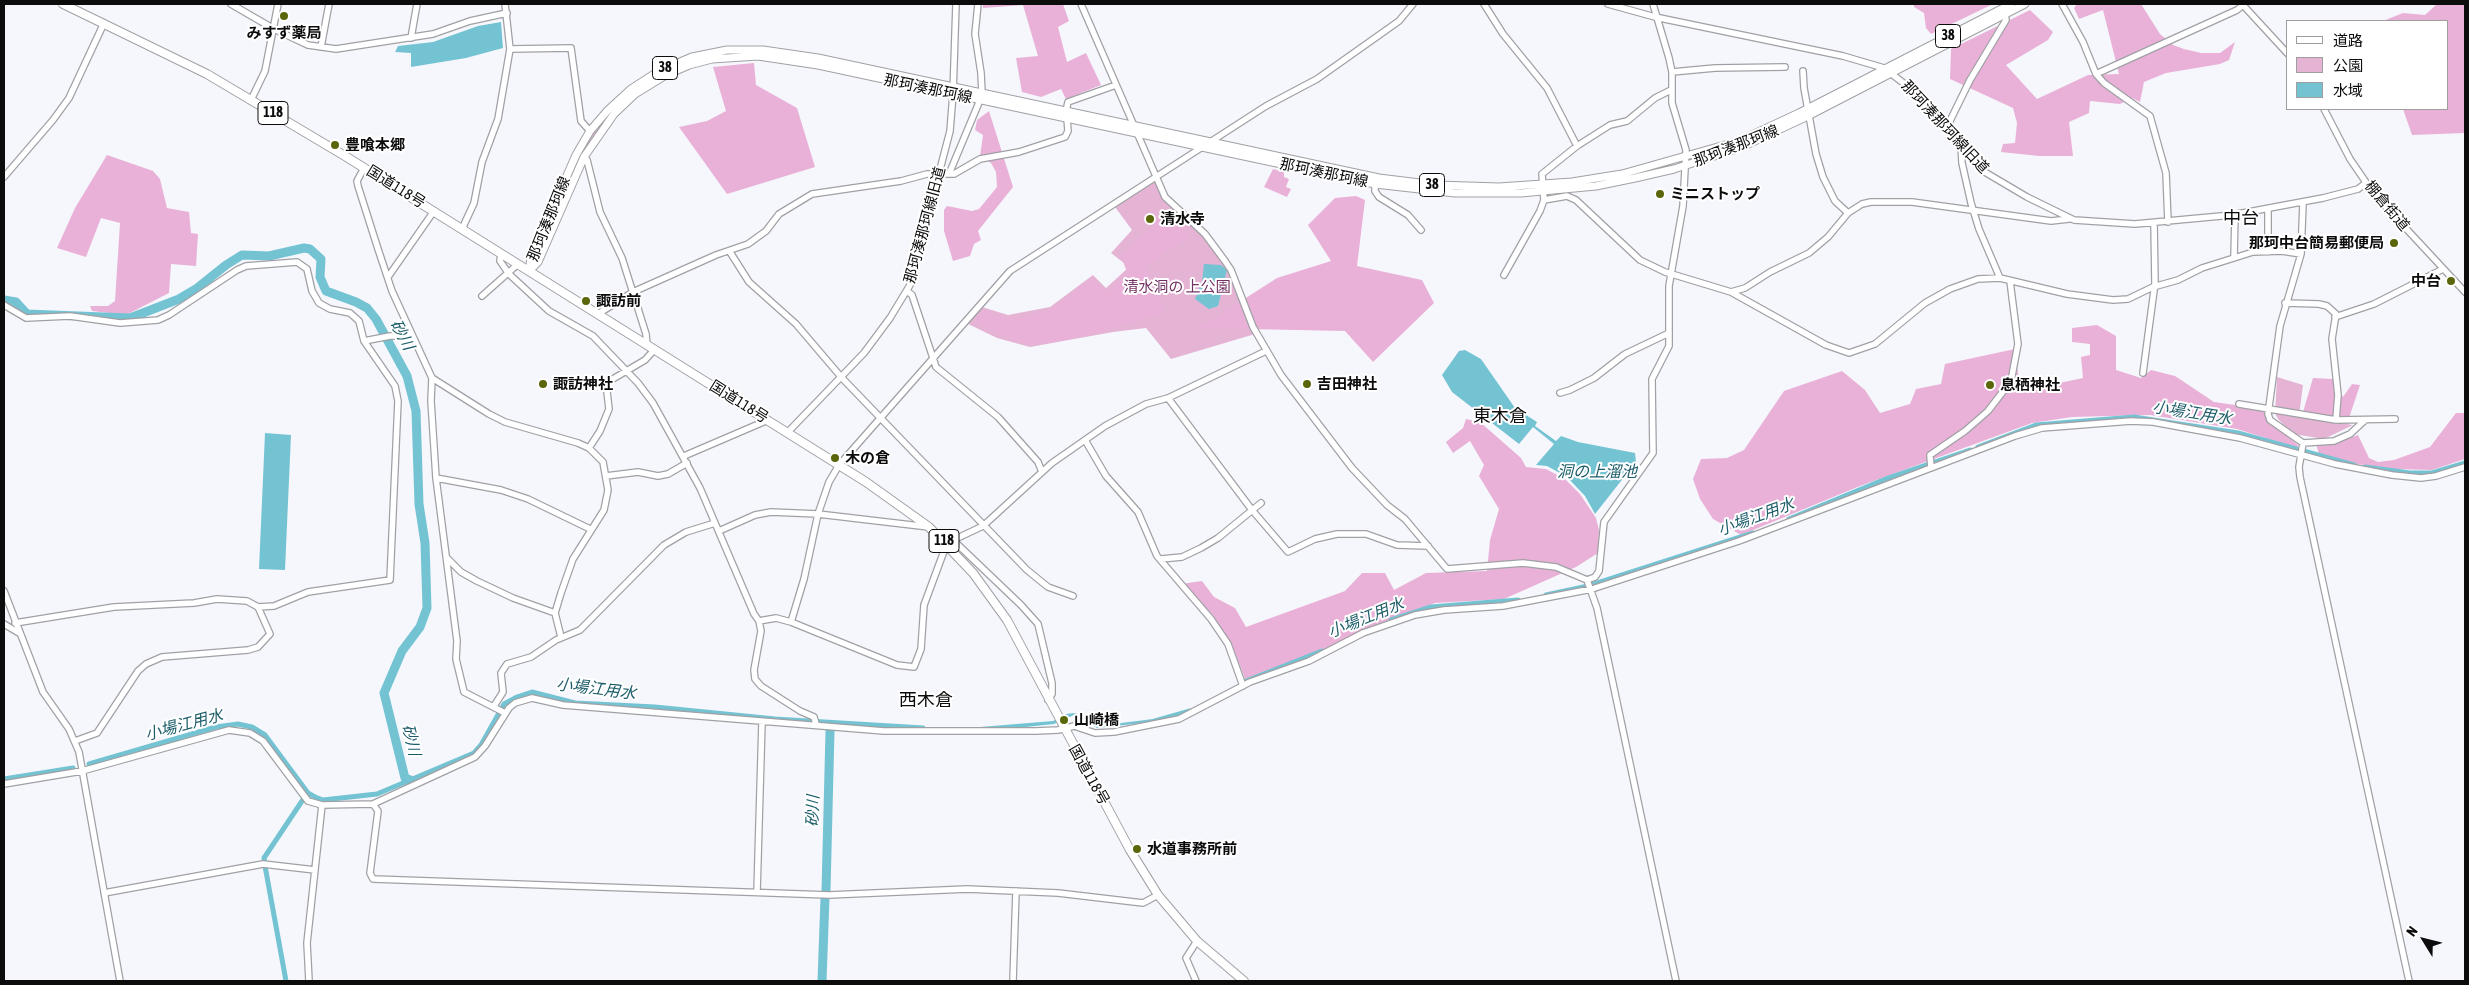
<!DOCTYPE html>
<html>
<head>
<meta charset="utf-8">
<style>
  body { margin:0 }
  #map { position:relative; width:2469px; height:985px; overflow:hidden; background:#f6f7fc; font-family:"Asap Condensed","Noto Sans JP",sans-serif }
  canvas { display:block }
  .frame { position:absolute; inset:0; border:5px solid #0c0c0d; pointer-events:none }
  .legend { position:absolute; left:2286px; top:20px; width:162px; height:90px; box-sizing:border-box; background:#fff; border:1px solid #9e9e9e; margin:0; padding:6px 9px; list-style:none; font-size:15px; color:#0c0c0d }
  .legend li { display:flex; align-items:center; gap:10px; height:25px }
  .legend b { width:25px; border:1px solid #9e9e9e }
  .north { position:absolute; left:2399px; top:915px; width:50px; height:50px; -webkit-text-stroke:4px #fff; paint-order:stroke; rotate:306deg; font-size:14px; font-weight:700; line-height:20px; text-align:center; color:#0c0c0d }
  .north::after { content:''; display:block; margin:auto; width:18px; height:22px; background:#0c0c0d; clip-path:polygon(50% 0,100% 100%,50% 72%,0 100%) }
</style>
</head>
<body>
<div id="map">
<canvas width="2469" height="985"></canvas>
<div class="frame"></div>
<ul class="legend">
<li><b style="height:6px;background:#fff"></b>道路</li>
<li><b style="height:14px;background:#e5b4d5"></b>公園</li>
<li><b style="height:14px;background:#74c3d3"></b>水域</li>
</ul>
<div class="north">N</div>
</div>
<script>
const ctx = document.querySelector('canvas').getContext('2d');
ctx.lineJoin = 'round';
function fillPath(path, color) {
  ctx.fillStyle = color;
  ctx.fill(path, 'evenodd');
}
function poly(rows) {
  const path = new Path2D();
  for (const r of rows) {
    path.moveTo(r[0], r[1]);
    for (let i = 2; i < r.length; i += 2) path.lineTo(r[i], r[i + 1]);
  }
  return path;
}
function stroke(path, color, width, dash) {
  ctx.strokeStyle = color;
  ctx.lineWidth = width;
  ctx.lineCap = dash ? 'butt' : 'round';
  ctx.setLineDash(dash || []);
  ctx.stroke(path);
}
function write(font, color, halo, rows, align = 'center') {
  ctx.font = font + ' "Asap Condensed","Noto Sans JP",sans-serif';
  ctx.lineWidth = 4;
  ctx.setLineDash([]);
  ctx.textBaseline = 'middle';
  ctx.strokeStyle = halo;
  ctx.fillStyle = color;
  for (const [text, x, y, turn = 0] of rows) {
    ctx.save();
    ctx.translate(x, y);
    ctx.rotate((+turn || 0) * Math.PI / 180);
    ctx.textAlign = isNaN(turn) ? turn : align;
    if (halo) ctx.strokeText(text, 0, 0);
    ctx.fillText(text, 0, 0);
    ctx.restore();
  }
}
fillPath(poly([
  [731,52,770,53,800,57,896,78,800,58,758,53,707,57,670,70,636,90,604,121,580,158,536,258,534,258,578,157,593,131,611,111,636,89,661,73,698,58],
  [1155,182,1202,228,1229,270,1241,306,1255,334,1171,359,1146,328,1113,332,1030,347,997,338,966,323,982,307,1008,315,1050,307,1093,275,1106,288,1129,267,1111,253,1132,230,1115,207],
  [2277,377,2303,385,2299,416,2353,425,2324,439,2293,434,2278,419,2275,413]
]), '#e5b4d5');
fillPath(poly([
  [983,4,1063,4,1069,21,1058,27,1067,62,1086,53,1101,85,1066,99,1061,89,1041,97,1022,92,1016,58,1038,56,1023,5,983,8],
  [1914,4,1993,4,1931,34,1926,28,1924,13,1914,7],
  [2077,4,2141,4,2160,34,2173,45,2184,49,2201,53,2220,53,2235,42,2229,60,2220,64,2166,73,2144,82,2140,102,2132,98,2120,104,2090,101,2089,113,2069,122,2073,156,2039,156,2001,152,2003,144,2015,143,2017,123,2013,108,1950,79,1951,49,2030,10,2053,32,2048,40,2006,65,2037,99,2088,75,2119,74,2103,10,2079,19,2074,8],
  [2437,4,2465,4,2465,133,2412,135,2403,109,2448,109,2448,21,2383,21,2403,13,2425,15],
  [754,63,756,85,797,108,815,167,727,194,679,127,707,121,726,111,713,67],
  [989,111,1013,187,978,231,981,240,974,244,970,256,953,261,944,231,944,210,947,206,972,211,979,209,997,187,996,172,991,163,980,156,983,135,975,130,977,120],
  [107,155,153,171,160,179,167,208,189,212,191,233,198,234,196,266,171,264,169,293,126,315,92,311,90,306,108,306,115,301,120,223,101,218,86,257,57,248,75,208],
  [1273,169,1284,172,1284,177,1289,179,1286,187,1291,189,1287,197,1264,187],
  [1356,196,1365,200,1357,266,1422,280,1434,303,1373,362,1345,331,1199,328,1277,278,1331,261,1308,225,1335,198],
  [1167,212,1190,235,1145,267,1165,313,1094,334,1031,345,998,335,975,320,985,310,1006,318,1028,316,1050,310,1093,278,1106,292,1128,275,1121,256],
  [2097,325,2116,336,2116,370,2141,378,2151,370,2175,376,2214,402,2264,409,2268,421,2298,445,2297,448,2237,429,2150,415,2072,417,2032,423,1860,486,1741,535,1713,519,1700,499,1693,479,1701,459,1727,458,1744,450,1784,391,1842,371,1865,390,1880,413,1910,404,1916,389,1941,384,1945,364,2015,349,2019,381,2045,386,2083,378,2081,357,2090,355,2090,344,2072,342,2072,328],
  [2313,378,2333,379,2343,397,2352,384,2360,385,2349,418,2331,418,2303,412],
  [2456,413,2465,413,2465,459,2432,470,2395,469,2357,464,2319,454,2316,444,2335,443,2358,435,2369,458,2378,462,2394,460,2430,447],
  [1466,419,1480,422,1521,458,1526,467,1546,469,1565,479,1580,494,1596,518,1599,530,1598,553,1576,567,1504,599,1435,603,1363,630,1313,655,1245,679,1232,645,1213,615,1181,584,1202,581,1214,597,1235,608,1246,627,1345,591,1362,573,1385,573,1394,590,1426,573,1487,571,1490,540,1499,509,1479,476,1484,465,1470,441,1453,453,1446,442,1463,428]
]), '#e9b1d8');
fillPath(poly([
  [501,22,503,48,466,58,411,67,411,53,395,52,398,46,433,42,478,26],
  [1204,264,1221,265,1227,270,1218,306,1209,309,1195,299,1202,282],
  [1465,350,1481,359,1515,408,1537,422,1535,426,1556,441,1561,436,1578,442,1635,453,1636,462,1595,514,1585,496,1567,477,1547,466,1536,465,1554,444,1533,427,1519,444,1452,392,1442,375,1459,351],
  [265,433,291,435,285,570,259,569],
  [1074,713,1081,715,1097,726,1161,718,1161,721,1097,728,1074,715,1054,724,998,730,980,730,980,727,1053,721,1066,714]
]), '#74c3d3');
stroke(poly([
  [1978,447,2036,425,2134,417,2238,433,2354,465],
  [2365,467,2410,473,2432,473,2465,463],
  [1789,519,1888,478,1970,450],
  [1546,595,1588,586,1753,533],
  [1391,620,1431,607,1518,600],
  [1246,681,1322,651],
  [1155,721,1190,711],
  [89,764,216,727,238,724,252,727,265,735,308,793,315,797,323,800,377,794,474,753,481,745,504,704,517,697,532,692,575,703,655,707,775,719,923,728],
  [4,779,73,768],
  [265,863,264,858,302,801],
  [265,866,286,981]
]), '#74c3d3', 5);
stroke(poly([
  [4,300,16,302,27,314,130,318,179,299,196,289,226,265,242,255,269,256,304,248,310,249,321,259,320,277,326,291,356,302,367,308,376,319,407,376,416,411,419,504,425,543,427,608,420,627,402,651,384,693,405,778,410,780],
  [826,891,830,731],
  [822,981,825,898]
]), '#74c3d3', 9);
const minor = poly([
  [231,4,274,29,295,39,308,45,336,49,433,34,470,21,507,13],
  [978,4,975,34,981,73,982,93],
  [1081,4,1165,197,1205,234,1225,261,1231,270,1253,327,1281,375,1352,468,1387,505,1405,519,1447,569,1523,563,1556,567,1587,580,1597,608,1676,981],
  [1484,4,1503,34,1547,88,1577,146],
  [1608,4,1655,17,1843,56,1884,68,1915,92,1983,171,2027,197,2074,220,2135,224,2232,215,2323,198,2358,189,2366,183],
  [2062,4,2083,42,2096,74,2104,83,2150,116,2166,173,2168,222],
  [2242,4,2288,54],
  [411,38,417,4],
  [321,47,329,4],
  [510,49,571,48,581,121,590,131],
  [1803,71,1804,88,1816,154,1823,177,1835,201,1848,213],
  [1672,72,1715,68,1785,67],
  [2096,74,2237,10,2243,5],
  [251,100,265,71,278,4],
  [2324,109,2350,159,2374,194,2465,292],
  [1066,111,1068,102,1116,85],
  [1947,127,1970,80,2006,20,2005,14],
  [1961,144,1962,163,1971,203,1979,229,2000,278],
  [584,157,587,160,600,212,622,258,646,334,647,345],
  [364,168,357,181,358,186,378,249,392,291,432,378,431,401,436,478,457,641,456,659,464,692,503,712],
  [949,174,980,100],
  [4,177,53,120,69,98,104,23],
  [1375,184,1375,191,1379,197,1408,215,1421,230],
  [1544,200,1567,196,1576,200,1640,260,1665,272,1731,292,1826,345,1849,353,1875,344,1925,303,1950,289,1978,279,2000,278,2067,294,2113,300,2128,299,2153,287,2178,280,2202,268,2253,252,2282,251,2301,254],
  [2303,203,2301,254,2280,326,2268,414,2270,420,2303,443,2334,441,2350,434,2364,421],
  [2268,209,2268,252],
  [462,229,474,203,482,162,498,119,510,49,505,4],
  [730,252,749,282,796,324,842,378,1027,570,1048,587,1073,596],
  [501,253,500,261,509,274,549,311,593,336,638,383,653,403,700,488,754,614,759,621,761,631,754,670,755,679,761,686,800,711,814,717,816,724],
  [2234,257,2235,215],
  [1504,275,1540,211,1544,200,1542,174,1577,146,1610,125,1627,121,1655,98,1671,90],
  [388,277,434,211],
  [907,291,912,295,936,367,998,417,1038,462,1042,472],
  [1731,292,1745,288,1770,272,1809,253,1828,237,1848,213,1862,204,1871,202,1912,202,2051,221,2069,219],
  [482,296,518,264],
  [2285,303,2319,304,2327,306,2336,314,2332,339,2338,395,2336,420],
  [4,305,26,318,70,316,120,323,158,320,169,315,237,270,246,266,297,262,307,269,312,291,319,303,330,309,350,313,359,321,364,341,395,386,398,401,390,580,308,592,274,606,258,607,247,601,217,599,194,603,114,607,15,623],
  [598,314,633,292,716,255,748,244,766,231,779,214,812,194,901,181,927,174,954,174,980,159,1019,152,1065,137,1068,131,1067,118],
  [2335,317,2374,304,2443,269],
  [364,341,390,336,412,336],
  [2143,373,2155,283,2154,223],
  [432,378,489,414,505,422,578,443,589,448,603,462,608,490,604,510,573,559,561,593,555,613,561,637],
  [1560,393,1570,390,1594,378,1625,354,1669,333],
  [1168,398,1252,510,1288,552,1315,539,1337,534,1366,534,1397,545,1428,546],
  [2239,404,2336,420,2395,419],
  [787,433,864,353,890,318,910,285,950,131,953,94,956,4],
  [1085,440,1106,476,1138,512,1157,556,1211,619,1228,644,1243,686],
  [2303,443,2299,467,2300,477,2409,981],
  [589,448,600,431,609,409,606,383,645,360,654,350],
  [684,456,768,420],
  [1931,468,1930,455,1965,431,1988,411,2011,381,2018,344,2010,281],
  [606,476,638,472,658,476,668,474,687,463],
  [436,478,501,490,528,499,590,529],
  [719,531,755,515,771,512,818,514,929,527],
  [954,541,1021,605,1038,624,1052,683,1052,694,1048,700],
  [447,558,461,572,477,581,513,598,555,613],
  [1161,559,1182,557,1201,548,1218,538,1261,503],
  [1587,580,1595,577,1599,571,1604,522,1653,453,1652,379,1669,346,1669,286,1683,206,1686,150,1672,103,1672,72,1669,58,1653,4],
  [4,591,43,692,69,729,79,752,120,981],
  [759,621,776,618,791,622,897,665,914,667,921,649,924,605,947,543,983,526,1052,463,1105,426,1146,404,1168,398,1266,351],
  [791,622,804,579,818,514,829,482,839,465,1010,271,1266,106,1317,79,1399,21,1413,4],
  [4,624,19,633],
  [494,706,503,692,501,673,507,664,531,657,556,640,580,630,664,545,686,532,715,523],
  [75,741,97,733,138,671,146,664,162,657,248,650,258,647,270,634,258,607],
  [4,784,82,771,229,730,250,733,263,741,308,801,322,805,373,804,475,757,485,746,509,708,515,703,532,698,563,705,884,731,1036,731,1058,730,1074,726,1095,733,1114,732,1179,719,1250,682,1309,661,1363,633,1415,615,1444,610,1503,606,1592,589,1739,541,2015,436,2042,428,2131,421,2153,422,2240,438,2335,464,2392,475,2421,478,2436,476,2465,467],
  [373,804,378,811,370,873,373,879,829,895,967,889,1058,893,1143,903,1158,895],
  [757,892,762,722],
  [104,893,263,864,315,870],
  [309,981,307,943,322,805],
  [1013,981,1016,891],
  [1196,981,1186,958,1197,941]
]);
const major = poly([
  [529,271,538,262,584,157,614,114,635,94,666,75,689,65,712,59,758,56,818,65,1375,184,1455,193,1521,193,1596,186,1635,178,1674,169,1742,147,1810,115,2025,4],
  [529,271,531,258,576,155,590,131,608,110,631,89,659,71,692,57,727,50,763,50,818,58,1379,178,1436,185,1499,187,1572,182,1622,174,1739,141,1799,113,2011,4]
]);
const highway = poly([
  [63,4,207,74,345,156,866,482,929,527,973,573,1007,620,1130,850,1158,895,1197,941,1244,981]
]);
stroke(minor, '#a0a1a5', 8);
stroke(major, '#a0a1a5', 9);
stroke(highway, '#a0a1a5', 10);
stroke(minor, '#fff', 5.5);
stroke(major, '#fff', 7);
stroke(highway, '#fff', 8);
for (const [x, y, r, color] of [
  [284,16,5,"#5a6609"],
  [335,145,5,"#5a6609"],
  [1660,194,5,"#5a6609"],
  [1150,219,5,"#5a6609"],
  [2394,243,5,"#5a6609"],
  [2451,281,5,"#5a6609"],
  [586,301,5,"#5a6609"],
  [543,384,5,"#5a6609"],
  [1307,384,5,"#5a6609"],
  [1990,385,5,"#5a6609"],
  [835,458,5,"#5a6609"],
  [1064,720,5,"#5a6609"],
  [1137,849,5,"#5a6609"]
]) {
  const dot = new Path2D();
  dot.arc(x, y, r, 0, 2 * Math.PI);
  ctx.fillStyle = color;
  ctx.fill(dot);
  stroke(dot, '#fff', 2);
}
for (const [x, y, w] of [
  [1948,36,25],
  [665,68,25],
  [273,113,30],
  [1432,185,25],
  [944,541,30]
]) {
  const box = new Path2D();
  box.roundRect(x - w / 2, y - 11.5, w, 23, 4);
  ctx.fillStyle = '#fff';
  ctx.fill(box);
  stroke(box, '#0c0c0d', 1);
}
write('bold 14px', '#0c0c0d', null, [
  ["38",1948,36],
  ["38",665,68],
  ["118",273,113],
  ["38",1432,185],
  ["118",944,541]
]);
write('bold 15px', '#0c0c0d', '#fff', [
  ["みすず薬局",284,33,"center"],
  ["豊喰本郷",345,145],
  ["ミニストップ",1670,194],
  ["清水寺",1160,219],
  ["那珂中台簡易郵便局",2384,243,"right"],
  ["中台",2441,281,"right"],
  ["諏訪前",596,301],
  ["諏訪神社",553,384],
  ["吉田神社",1317,384],
  ["息栖神社",2000,385],
  ["木の倉",845,458],
  ["山崎橋",1074,720],
  ["水道事務所前",1147,849]
], 'left');
write('15px', '#0c0c0d', '#fff', [
  ["那珂湊那珂線",928,89,12],
  ["那珂湊那珂線旧道",1945,127,47],
  ["那珂湊那珂線",1736,146,-21],
  ["那珂湊那珂線",1324,173,12],
  ["国道118号",396,187,32],
  ["棚倉街道",2387,206,50],
  ["那珂湊那珂線",549,219,-68],
  ["那珂湊那珂線旧道",925,225,-75],
  ["国道118号",739,402,32],
  ["国道118号",1089,775,61]
]);
write('15px', '#733263', '#fff', [
  ["清水洞の 上公園",1177,287]
]);
write('italic 16px', '#1c5d69', '#fff', [
  ["砂川",402,335,62],
  ["小場江用水",2192,413,9],
  ["洞の上溜池",1597,472],
  ["小場江用水",1756,517,-20],
  ["小場江用水",1366,618,-22],
  ["小場江用水",596,689,7],
  ["小場江用水",184,725,-15],
  ["砂川",411,740,76],
  ["砂川",813,811,-88]
]);
write('18px', '#0c0c0d', '#fff', [
  ["中台",2241,218],
  ["東木倉",1500,416],
  ["西木倉",926,700]
]);
</script>
</body>
</html>
